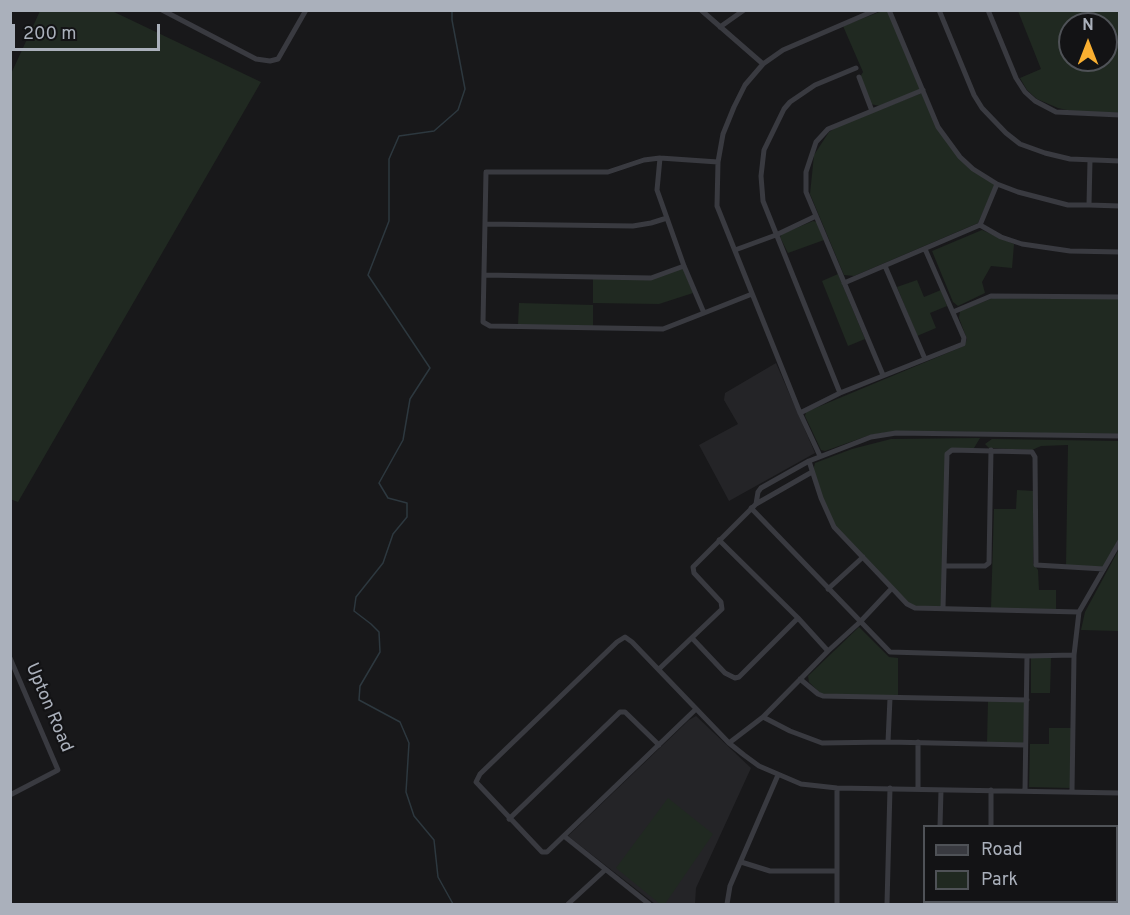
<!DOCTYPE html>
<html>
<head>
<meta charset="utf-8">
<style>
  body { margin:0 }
  #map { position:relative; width:1130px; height:915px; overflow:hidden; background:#18181a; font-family:Overpass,sans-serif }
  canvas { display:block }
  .frame { position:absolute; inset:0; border:12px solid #aab0bb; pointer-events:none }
  .legend { position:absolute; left:923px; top:825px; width:195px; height:78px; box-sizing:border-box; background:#131315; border:2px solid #4f5257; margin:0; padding:8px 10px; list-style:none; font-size:18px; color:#aab0bb }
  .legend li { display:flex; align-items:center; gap:12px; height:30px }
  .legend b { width:30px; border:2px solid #4f5257 }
  .north { position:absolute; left:1058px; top:12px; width:60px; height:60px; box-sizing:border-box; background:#131315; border:2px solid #4f5257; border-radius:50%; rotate:0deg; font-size:16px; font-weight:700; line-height:24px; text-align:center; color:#aab0bb }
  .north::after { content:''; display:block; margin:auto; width:21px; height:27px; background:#f9af31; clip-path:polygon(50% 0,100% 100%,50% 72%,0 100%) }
  .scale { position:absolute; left:12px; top:24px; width:148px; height:27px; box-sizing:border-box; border:3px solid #aab0bb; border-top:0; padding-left:8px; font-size:18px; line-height:21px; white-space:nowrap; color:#aab0bb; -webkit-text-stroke:4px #131315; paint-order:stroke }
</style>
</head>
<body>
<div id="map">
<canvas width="1130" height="915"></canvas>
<div class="frame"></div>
<ul class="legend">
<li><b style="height:8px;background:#393a40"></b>Road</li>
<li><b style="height:16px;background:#202921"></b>Park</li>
</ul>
<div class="north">N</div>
<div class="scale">200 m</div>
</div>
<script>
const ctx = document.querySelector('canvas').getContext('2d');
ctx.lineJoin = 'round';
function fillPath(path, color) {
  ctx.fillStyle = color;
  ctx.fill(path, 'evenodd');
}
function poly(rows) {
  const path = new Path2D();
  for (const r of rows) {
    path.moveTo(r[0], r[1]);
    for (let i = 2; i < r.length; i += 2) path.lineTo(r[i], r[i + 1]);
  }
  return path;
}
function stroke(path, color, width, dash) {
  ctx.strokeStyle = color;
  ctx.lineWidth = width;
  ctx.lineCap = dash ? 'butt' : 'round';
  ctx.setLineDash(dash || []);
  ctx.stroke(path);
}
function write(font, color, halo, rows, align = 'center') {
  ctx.font = font + ' Overpass,sans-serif';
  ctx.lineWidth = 4.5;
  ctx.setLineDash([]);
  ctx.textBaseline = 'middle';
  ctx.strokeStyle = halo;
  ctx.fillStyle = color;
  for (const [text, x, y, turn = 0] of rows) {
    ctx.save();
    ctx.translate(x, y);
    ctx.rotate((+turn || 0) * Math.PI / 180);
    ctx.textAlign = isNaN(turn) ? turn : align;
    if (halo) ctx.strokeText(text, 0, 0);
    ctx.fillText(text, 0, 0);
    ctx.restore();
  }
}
fillPath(poly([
  [776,363,815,453,729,501,699,445,738,424,724,400,725,393],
  [696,716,751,768,696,888,695,904,655,904,568,836,689,720]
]), '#242427');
fillPath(poly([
  [40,11,112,11,261,82,18,502,10,499,10,76],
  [882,11,888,11,921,89,880,106,870,104,860,77,863,72,843,26],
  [1018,11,1119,11,1119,113,1075,112,1058,108,1037,99,1027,90,1020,78,1041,69],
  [1070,24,1106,24,1106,60,1070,60],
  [922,93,937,127,959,158,995,185,978,223,854,276,844,275,810,194,814,155,829,132,840,125],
  [813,221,817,222,824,240,788,253,780,237,782,234],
  [982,230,1014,244,1012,268,991,266,982,282,985,293,958,306,953,302,932,251],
  [683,268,693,293,659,304,593,303,593,278,644,279],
  [838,274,865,339,848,346,822,281],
  [917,280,924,297,941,290,947,306,930,313,936,328,917,336,897,287],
  [993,298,1119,299,1119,434,896,431,870,435,825,451,821,450,805,416,806,412,964,346,967,339,959,318,960,311],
  [519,303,593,305,593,326,518,325],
  [980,438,974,448,948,450,942,607,916,607,908,604,835,527,828,513,813,471,815,463,852,449,891,439],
  [992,439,1119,441,1119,539,1104,567,1066,566,1068,445,1041,446,1032,450,989,448,985,444],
  [1017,490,1034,491,1033,563,1038,570,1039,590,1056,590,1056,610,991,608,994,509,1016,509],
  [1119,549,1119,631,1081,630,1085,612],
  [859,627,889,657,898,658,898,697,821,694,809,682,808,676],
  [1031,658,1051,658,1050,693,1031,693],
  [988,701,1025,701,1023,743,987,743],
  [1049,728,1072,728,1070,788,1029,787,1030,744,1049,744],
  [668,798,713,834,665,904,660,904,616,868]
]), '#202921');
stroke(poly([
  [452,10,452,20,465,89,458,110,434,131,399,136,389,159,389,221,368,275,430,368,410,399,403,440,379,483,388,498,407,503,407,517,393,534,383,563,356,597,354,611,371,624,379,632,380,652,360,686,359,700,400,722,409,743,406,792,414,816,434,840,438,877,453,904]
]), '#2d383f', 1.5);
stroke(poly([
  [162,10,256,59,270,61,278,59,306,10],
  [701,10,763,64],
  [889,10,938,127,960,157,973,169,997,184,1018,192,1068,205,1089,205],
  [939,10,974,95,982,108,1006,133,1020,144,1045,153,1070,159,1120,161],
  [988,10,1016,78,1025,92,1035,101,1056,112,1120,115],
  [720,27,744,10],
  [859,77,872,111],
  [660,158,644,160,608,172,486,172,483,322,490,326,663,329,704,313],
  [1090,160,1089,205,1120,206],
  [718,162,660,158,657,190,684,266,704,313,752,294],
  [485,224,633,226,651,223,667,218],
  [980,225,1001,237,1022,244,1070,251,1120,252],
  [735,250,776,235,816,216],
  [885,266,925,359],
  [484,275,651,278,684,266],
  [844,283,980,225,997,184],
  [953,312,991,296,1120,297],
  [883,375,806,192,806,172,816,142,828,129,923,90],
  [840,393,763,201,761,176,764,150,784,109,790,102,815,85,856,68],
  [800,413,840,393,963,344,964,338,925,249],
  [820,456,800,413,717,206,718,162,723,134,734,107,745,85,763,64,783,50,876,10],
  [809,461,871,437,896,433,1120,436],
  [756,504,812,472],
  [751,508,890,652,1027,656,1074,655],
  [945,566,985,566,989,563,991,450],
  [892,588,907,604,915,608,1079,612,1074,655,1072,791],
  [828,589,863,557],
  [943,608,947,454,952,450,1032,452,1035,457,1036,565,1104,569],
  [1079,612,1120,541],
  [798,618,828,651],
  [692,638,725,673,735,678,739,677,798,618,719,540],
  [10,658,58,770,10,795],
  [659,669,722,609,721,602,694,573,693,567,756,504,758,492,761,488,809,461,821,498,834,527,892,588,860,622,828,651,763,717,729,743],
  [800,679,818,694,823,696,1027,700],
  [696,709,547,852,542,852,476,782,480,774,617,642,625,637,632,642,729,743,744,755,759,766,801,784,837,788,1120,793],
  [763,717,790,731,822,743,888,742,1025,745],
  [888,742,890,698],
  [918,742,918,789],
  [1025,790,1027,656],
  [509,819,620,712,625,712,659,745],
  [940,826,941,790],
  [991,826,991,790],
  [564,836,649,904],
  [1116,845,1120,845],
  [741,862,770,871,836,871],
  [1116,896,1120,896],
  [568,904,605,870],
  [727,904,730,886,778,775],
  [837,904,837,788],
  [887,904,890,788],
  [939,904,939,902],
  [989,904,989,902]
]), '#393a40', 5);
write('18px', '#aab0bb', '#131315', [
  ["Upton Road",48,708,67]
]);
</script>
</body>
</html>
